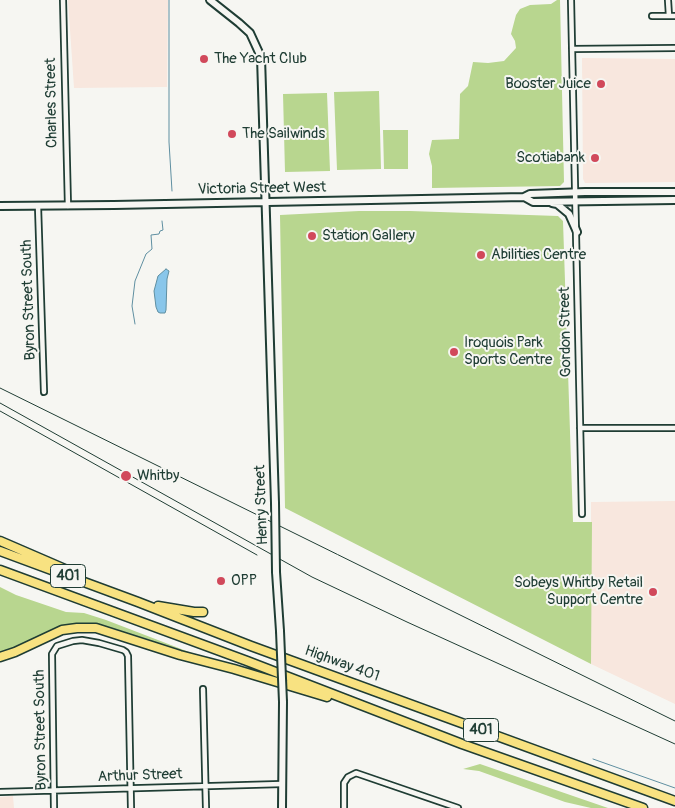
<!DOCTYPE html>
<html>
<head>
<meta charset="utf-8">
<style>
  body { margin:0 }
  canvas { display:block; background:#f6f6f2 }
</style>
</head>
<body>
<canvas width="675" height="808"></canvas>
<script>
const ctx = document.querySelector('canvas').getContext('2d');
ctx.lineJoin = 'round';
function fillPath(path, color) {
  ctx.fillStyle = color;
  ctx.fill(path, 'evenodd');
}
function poly(rows) {
  const path = new Path2D();
  for (const r of rows) {
    path.moveTo(r[0], r[1]);
    for (let i = 2; i < r.length; i += 2) path.lineTo(r[i], r[i + 1]);
  }
  return path;
}
function stroke(path, color, width, dash) {
  ctx.strokeStyle = color;
  ctx.lineWidth = width;
  ctx.lineCap = dash ? 'butt' : 'round';
  ctx.setLineDash(dash || []);
  ctx.stroke(path);
}
function write(font, color, halo, rows, align = 'center') {
  ctx.font = font + ' Pangolin,sans-serif';
  ctx.lineWidth = 4;
  ctx.setLineDash([]);
  ctx.textBaseline = 'middle';
  ctx.strokeStyle = halo;
  ctx.fillStyle = color;
  for (const [text, x, y, turn = 0] of rows) {
    ctx.save();
    ctx.translate(x, y);
    ctx.rotate((+turn || 0) * Math.PI / 180);
    ctx.textAlign = isNaN(turn) ? turn : align;
    if (halo) ctx.strokeText(text, 0, 0);
    ctx.fillText(text, 0, 0);
    ctx.restore();
  }
}
fillPath(poly([
  [68,0,168,0,167,87,74,88],
  [582,58,675,59,675,182,585,183,583,179],
  [675,501,675,704,591,664,591,502],
  [13,796,14,808,0,808,0,797]
]), '#f8e7de');
fillPath(poly([
  [557,0,560,0,564,182,560,186,432,188,432,166,429,154,432,140,459,139,460,94,468,86,473,62,488,63,504,61,516,48,515,41,511,34,516,15,520,9,530,5,551,4],
  [379,91,381,169,337,170,334,92],
  [327,93,330,171,285,172,283,94],
  [383,130,408,130,408,169,384,169],
  [359,211,410,211,558,216,563,221,573,522,592,522,591,664,285,508,280,215],
  [0,587,16,595,66,612,84,613,106,620,202,657,100,625,81,623,58,627,6,651,0,652],
  [480,764,608,808,591,808,565,802,479,771,463,769]
]), '#b8d68f');
const water = poly([
  [166,269,169,271,167,279,166,310,165,313,160,313,158,312,156,307,154,291,158,276,166,269]
]);
fillPath(water, '#89c6ea');
stroke(water, '#5f8fa1', 1);
stroke(poly([
  [169,0,169,142,172,191],
  [135,324,132,306,135,281,146,254,152,249,151,235,159,234,160,231,163,230,162,221],
  [593,759,675,788]
]), '#5f8fa1', 1);
const street = poly([
  [63,0,68,206],
  [571,0,582,514],
  [668,0,669,16],
  [652,16,675,16],
  [572,49,675,48],
  [38,206,44,392],
  [580,428,675,428],
  [203,689,206,808],
  [0,792,282,784],
  [54,808,52,654,57,646,73,641,82,640,99,643,123,650,126,652,128,656,131,808],
  [344,808,344,783,348,777,356,773,458,808]
]);
const secondary = poly([
  [210,0,239,23,250,33,261,57,275,503],
  [524,197,533,202,675,200],
  [552,203,557,204,569,214,577,232],
  [0,206,114,205,524,197,530,194,585,192,675,192],
  [276,572,280,631],
  [282,808,283,702]
]);
const highway = poly([
  [0,541,74,573],
  [0,551,138,602,251,646,675,801],
  [0,570,247,661,462,744,643,808],
  [158,606,194,612,203,612],
  [0,657,15,652,62,630,77,628,96,628,180,655,234,669,327,697]
]);
stroke(street, '#1f3d34', 8);
stroke(secondary, '#1f3d34', 10);
stroke(highway, '#1f3d34', 11);
stroke(street, '#f6f6f2', 4.5);
stroke(secondary, '#f6f6f2', 6);
stroke(highway, '#f8e281', 8);
stroke(poly([
  [0,388,675,721],
  [0,403,312,577,407,622,675,744],
  [0,411,257,555]
]), '#1f3d34', 1);
const secondaryBridge = poly([
  [275,503,276,572],
  [280,631,283,702]
]);
stroke(secondaryBridge, '#1f3d34', 10, []);
stroke(secondaryBridge, '#f6f6f2', 6);
for (const [x, y, r, color] of [
  [204,59,5,"#d1495b"],
  [601,84,5,"#d1495b"],
  [232,134,5,"#d1495b"],
  [595,158,5,"#d1495b"],
  [312,236,5,"#d1495b"],
  [481,255,5,"#d1495b"],
  [454,352,5,"#d1495b"],
  [126,476,6,"#d1495b"],
  [221,581,5,"#d1495b"],
  [653,592,5,"#d1495b"]
]) {
  const dot = new Path2D();
  dot.arc(x, y, r, 0, 2 * Math.PI);
  ctx.fillStyle = color;
  ctx.fill(dot);
  stroke(dot, '#f6f6f2', 2);
}
for (const [x, y, w] of [
  [68,576,35],
  [481,730,35]
]) {
  const box = new Path2D();
  box.roundRect(x - w / 2, y - 11.5, w, 23, 4);
  ctx.fillStyle = '#f6f6f2';
  ctx.fill(box);
  stroke(box, '#1f3d34', 1);
}
write('bold 14px', '#1f3d34', null, [
  ["401",68,576],
  ["401",481,730]
]);
write('15px', '#1f3d34', '#f6f6f2', [
  ["The Yacht Club",214,59],
  ["Booster Juice",591,84,"right"],
  ["The Sailwinds",242,134],
  ["Scotiabank",585,158,"right"],
  ["Station Gallery",322,236],
  ["Abilities Centre",491,255],
  ["Iroquois Park",464,343],
  ["Sports Centre",464,360],
  ["Whitby",137,476],
  ["OPP",231,581],
  ["Sobeys Whitby Retail",643,583,"right"],
  ["Support Centre",643,600,"right"]
], 'left');
write('15px', '#1f3d34', '#f6f6f2', [
  ["Charles Street",52,103,-91],
  ["Victoria Street West",262,189,-1],
  ["Byron Street South",29,300,-92],
  ["Gordon Street",566,332,-91],
  ["Henry Street",262,505,-92],
  ["Highway 401",342,664,20],
  ["Byron Street South",41,730,-91],
  ["Arthur Street",140,776,-2]
]);
</script>
</body>
</html>
